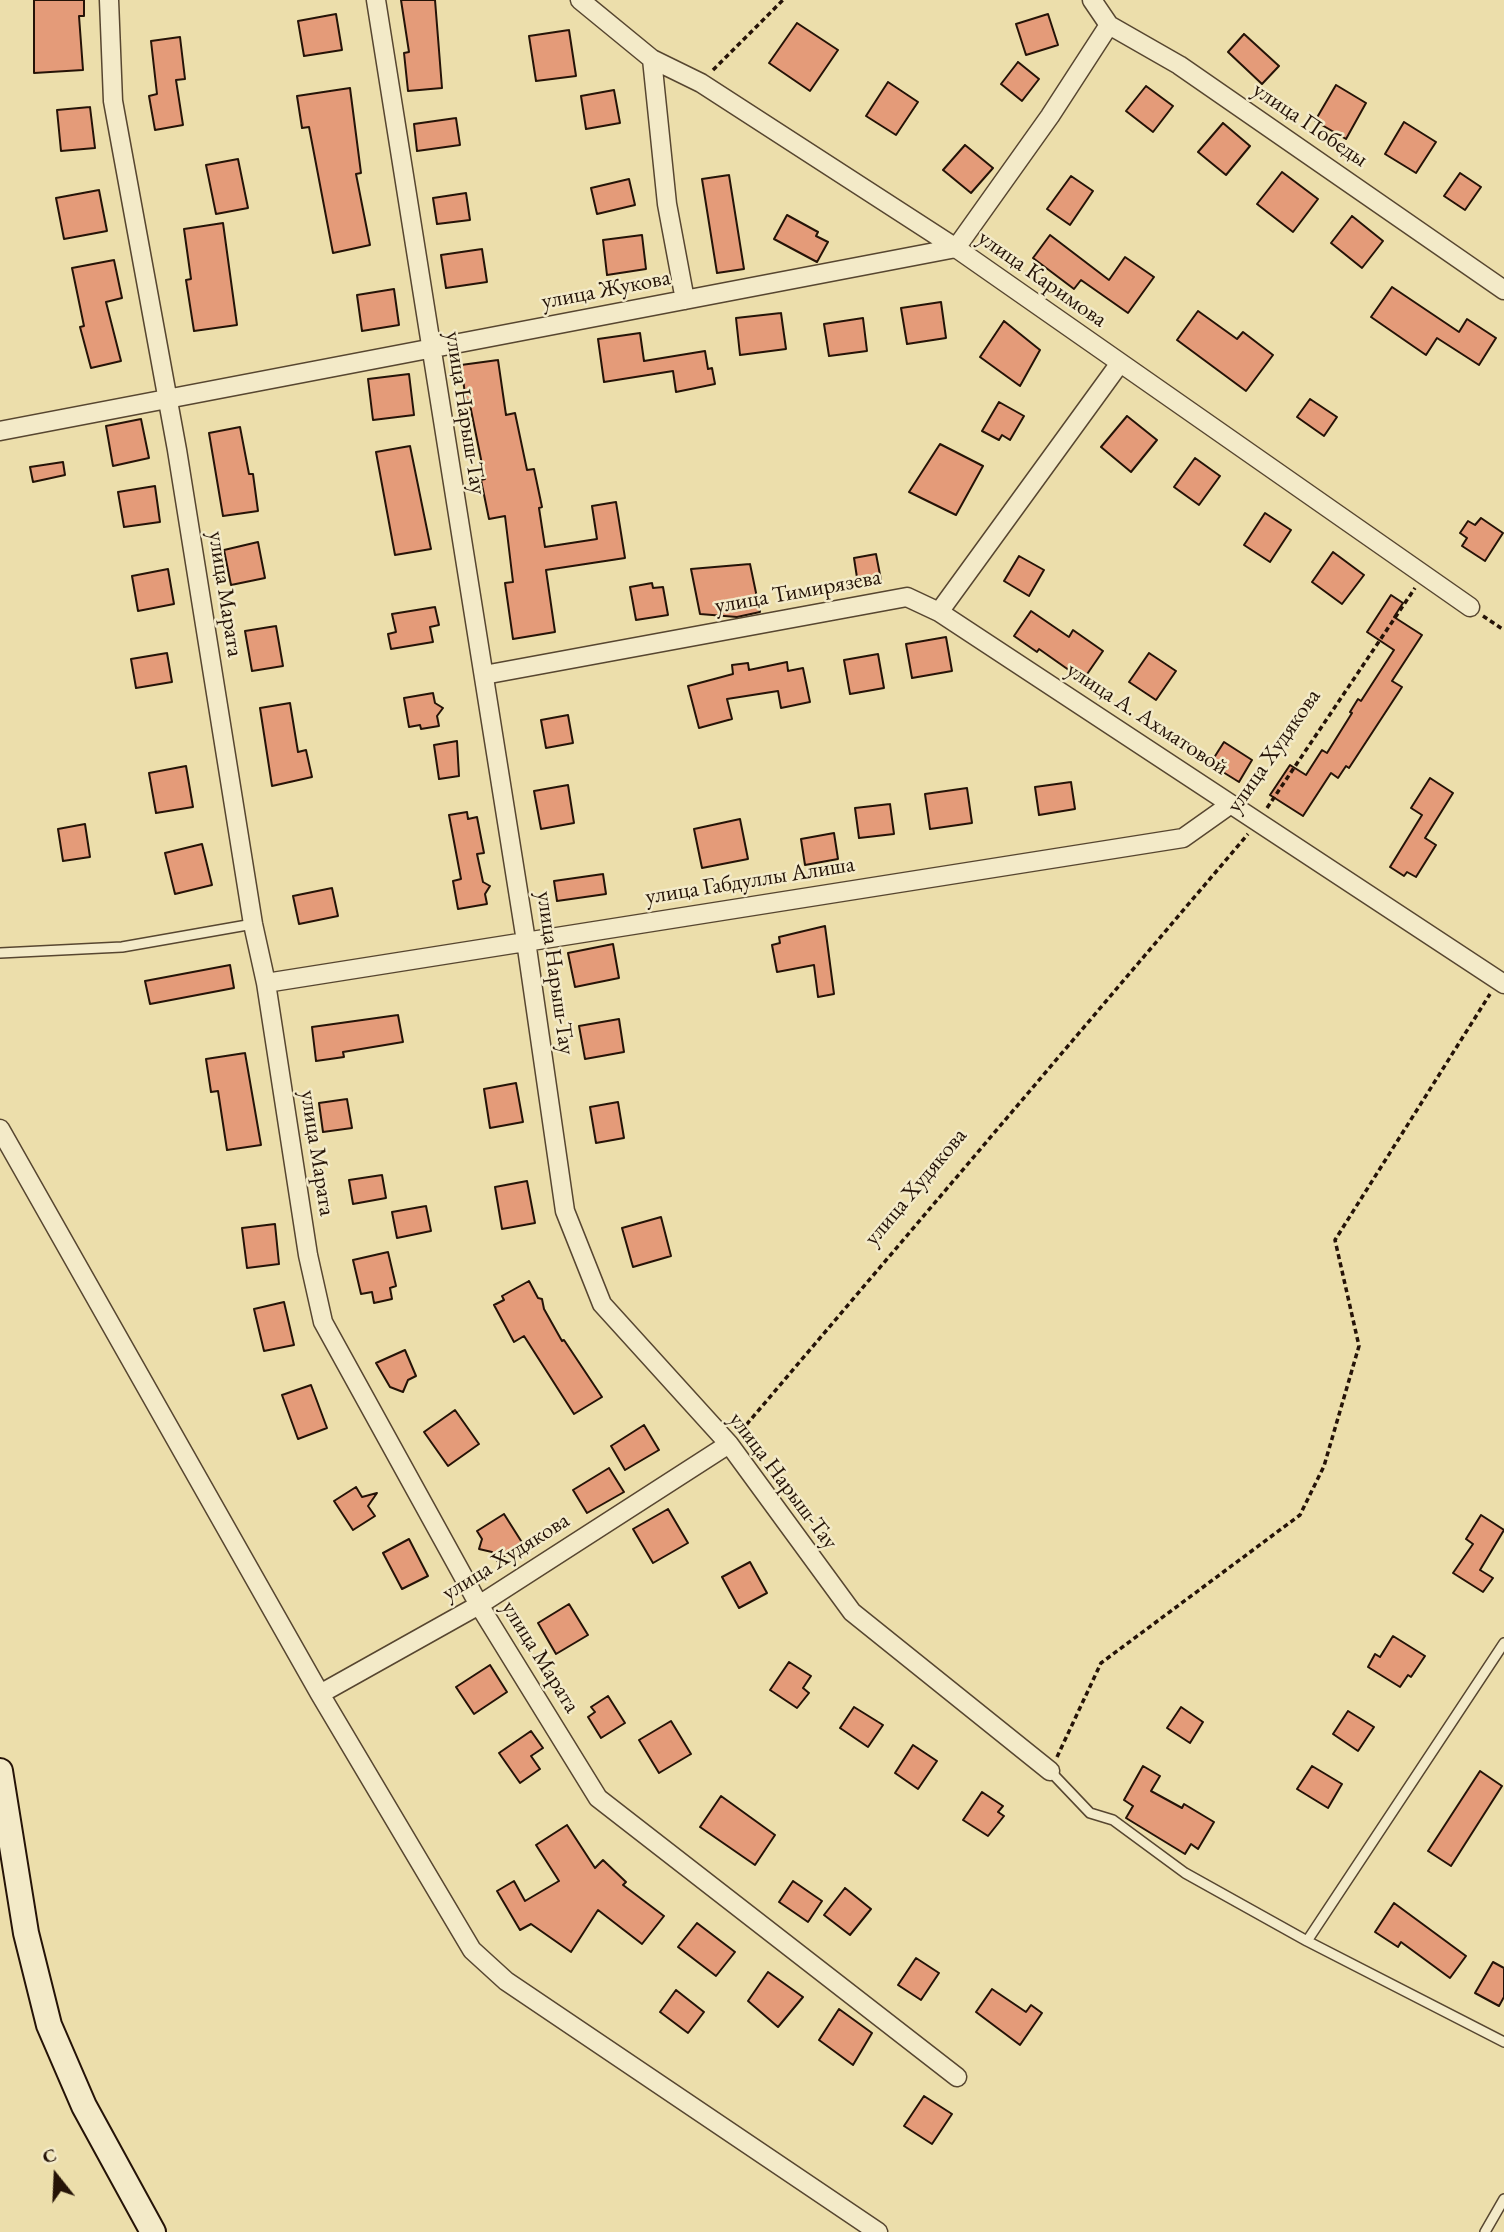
<!DOCTYPE html>
<html>
<head>
<meta charset="utf-8">
<style>
  body { margin:0 }
  #map { position:relative; width:1504px; height:2232px; overflow:hidden; background:#ecdeab; font-family:"EB Garamond",serif }
  canvas { display:block }
  .north { position:absolute; left:21px; top:2141px; width:70px; height:70px; -webkit-text-stroke:5px #f3eac8; paint-order:stroke; rotate:342deg; font-size:19px; font-weight:700; line-height:28px; text-align:center; color:#251307 }
  .north::after { content:''; display:block; margin:auto; width:24px; height:32px; background:#251307; clip-path:polygon(50% 0,100% 100%,50% 72%,0 100%) }
</style>
</head>
<body>
<div id="map">
<canvas width="1504" height="2232"></canvas>
<div class="north">С</div>
</div>
<script>
const ctx = document.querySelector('canvas').getContext('2d');
ctx.lineJoin = 'round';
function fillPath(path, color) {
  ctx.fillStyle = color;
  ctx.fill(path, 'evenodd');
}
function poly(rows) {
  const path = new Path2D();
  for (const r of rows) {
    path.moveTo(r[0], r[1]);
    for (let i = 2; i < r.length; i += 2) path.lineTo(r[i], r[i + 1]);
  }
  return path;
}
function stroke(path, color, width, dash) {
  ctx.strokeStyle = color;
  ctx.lineWidth = width;
  ctx.lineCap = dash ? 'butt' : 'round';
  ctx.setLineDash(dash || []);
  ctx.stroke(path);
}
function write(font, color, halo, rows, align = 'center') {
  ctx.font = font + ' "EB Garamond",serif';
  ctx.lineWidth = 5;
  ctx.setLineDash([]);
  ctx.textBaseline = 'middle';
  ctx.strokeStyle = halo;
  ctx.fillStyle = color;
  for (const [text, x, y, turn = 0] of rows) {
    ctx.save();
    ctx.translate(x, y);
    ctx.rotate((+turn || 0) * Math.PI / 180);
    ctx.textAlign = isNaN(turn) ? turn : align;
    if (halo) ctx.strokeText(text, 0, 0);
    ctx.fillText(text, 0, 0);
    ctx.restore();
  }
}
const building = poly([
  [34,0,84,0,84,16,79,16,83,70,34,73,34,0],
  [401,0,435,0,442,88,408,91,404,53,409,52,401,0],
  [336,14,342,50,304,56,298,21,336,14],
  [1048,14,1058,45,1026,55,1016,24,1048,14],
  [797,23,838,50,810,91,769,63,797,23],
  [569,30,576,76,536,81,529,36,569,30],
  [1244,34,1279,66,1262,84,1228,52,1244,34],
  [180,37,185,79,176,80,183,125,155,130,149,96,157,94,151,41,180,37],
  [1018,62,1039,79,1022,101,1001,84,1018,62],
  [888,82,918,102,896,135,866,116,888,82],
  [1336,85,1366,103,1346,139,1315,121,1336,85],
  [1146,86,1173,106,1153,132,1126,111,1146,86],
  [350,88,361,173,356,174,370,245,333,253,309,127,302,128,297,96,350,88],
  [614,90,620,123,586,129,581,96,614,90],
  [90,107,95,148,61,151,57,110,90,107],
  [456,118,460,145,417,151,414,124,456,118],
  [1404,122,1436,142,1416,173,1385,154,1404,122],
  [1223,123,1250,146,1226,175,1198,152,1223,123],
  [965,145,993,168,971,193,943,170,965,145],
  [238,159,248,208,216,214,206,165,238,159],
  [1282,172,1318,199,1293,232,1257,204,1282,172],
  [1460,173,1481,187,1465,210,1444,196,1460,173],
  [729,175,744,269,717,273,702,179,729,175],
  [1071,176,1093,191,1070,225,1047,209,1071,176],
  [629,179,635,205,597,214,591,188,629,179],
  [99,190,107,231,64,239,56,198,99,190],
  [466,193,470,220,437,224,433,198,466,193],
  [787,215,818,232,816,236,828,242,817,262,774,239,787,215],
  [1352,216,1383,241,1362,268,1331,243,1352,216],
  [223,223,237,325,194,331,186,280,191,279,184,229,223,223],
  [642,235,646,269,607,275,603,240,642,235],
  [1050,235,1109,280,1125,257,1154,277,1128,313,1081,280,1074,289,1033,258,1050,235],
  [482,249,487,282,446,288,441,255,482,249],
  [114,260,122,298,106,302,121,361,91,368,80,327,84,326,72,268,114,260],
  [1392,287,1459,332,1467,319,1496,338,1479,365,1437,338,1426,355,1371,317,1392,287],
  [394,289,399,325,362,331,357,295,394,289],
  [941,302,946,338,907,344,901,308,941,302],
  [1198,311,1237,339,1243,332,1273,355,1246,391,1177,340,1198,311],
  [781,313,786,349,740,355,736,318,781,313],
  [863,318,867,351,829,356,824,324,863,318],
  [1004,321,1040,350,1020,386,980,357,1004,321],
  [640,333,644,361,705,351,708,369,712,368,715,384,676,392,673,371,604,382,598,339,640,333],
  [498,360,506,415,515,413,527,470,534,469,542,507,539,508,545,547,597,539,592,506,616,502,625,558,546,570,555,632,513,639,505,583,513,582,505,516,489,519,481,480,485,479,469,400,466,401,461,365,498,360],
  [409,374,414,415,373,420,368,379,409,374],
  [1310,399,1337,417,1324,436,1297,417,1310,399],
  [999,402,1024,416,1010,440,1002,435,999,440,982,431,999,402],
  [1127,416,1157,440,1131,472,1101,447,1127,416],
  [141,419,149,458,113,466,106,426,141,419],
  [240,427,249,474,253,474,258,511,223,516,209,433,240,427],
  [940,444,983,466,956,515,909,492,940,444],
  [410,446,431,549,395,555,376,452,410,446],
  [1195,458,1220,476,1199,505,1174,487,1195,458],
  [63,462,65,475,33,482,30,467,63,462],
  [155,486,160,522,124,527,118,492,155,486],
  [1265,513,1291,530,1270,562,1244,545,1265,513],
  [1481,518,1503,533,1485,561,1462,546,1467,538,1460,533,1468,521,1475,525,1481,518],
  [258,542,265,578,231,585,224,550,258,542],
  [1333,552,1364,575,1342,604,1312,582,1333,552],
  [876,554,881,580,858,584,854,558,876,554],
  [1019,556,1044,570,1029,596,1004,581,1019,556],
  [750,564,760,612,737,617,700,614,691,569,750,564],
  [168,569,174,604,138,611,132,576,168,569],
  [652,583,653,588,663,587,668,615,636,620,630,587,652,583],
  [1391,595,1403,603,1394,617,1422,635,1392,681,1402,687,1349,768,1346,766,1338,778,1331,773,1303,816,1270,795,1290,765,1306,775,1322,750,1327,753,1352,713,1350,712,1358,699,1361,701,1394,650,1367,632,1391,595],
  [435,607,439,625,430,627,433,642,391,649,388,634,396,632,392,614,435,607],
  [1031,611,1069,637,1073,630,1103,651,1083,680,1039,649,1037,652,1014,636,1031,611],
  [276,626,283,666,252,671,245,631,276,626],
  [946,637,952,671,912,678,906,644,946,637],
  [167,653,172,682,136,688,131,659,167,653],
  [1149,653,1176,671,1156,700,1129,682,1149,653],
  [878,654,884,688,850,694,844,660,878,654],
  [787,662,788,671,803,668,810,702,781,708,778,691,727,699,732,719,699,728,688,686,733,674,732,665,748,663,749,670,787,662],
  [433,693,435,703,443,708,437,716,439,726,421,729,420,725,409,727,404,698,433,693],
  [290,703,298,752,306,750,312,777,272,786,260,708,290,703],
  [568,715,573,743,546,748,541,720,568,715],
  [457,741,459,776,439,779,434,745,457,741],
  [1224,742,1252,760,1239,782,1210,764,1224,742],
  [186,766,193,807,156,813,149,773,186,766],
  [1430,778,1453,793,1425,838,1436,845,1416,877,1407,872,1404,876,1390,867,1422,815,1411,808,1430,778],
  [1071,782,1075,809,1039,815,1035,787,1071,782],
  [568,785,574,823,541,829,534,791,568,785],
  [967,788,972,823,930,829,925,794,967,788],
  [890,804,894,834,859,838,855,808,890,804],
  [467,812,468,819,477,817,484,853,477,854,483,882,490,886,485,894,487,904,458,909,453,881,461,879,449,815,467,812],
  [740,819,748,859,702,868,694,829,740,819],
  [85,824,90,857,63,861,58,829,85,824],
  [834,833,838,859,805,865,801,839,834,833],
  [202,844,212,885,175,894,165,853,202,844],
  [603,874,606,894,557,901,554,881,603,874],
  [332,888,338,916,299,924,293,896,332,888],
  [825,926,834,994,818,997,814,965,777,972,772,945,780,943,779,937,825,926],
  [613,944,619,978,575,987,568,953,613,944],
  [230,965,234,988,150,1004,145,981,230,965],
  [398,1015,403,1042,343,1052,344,1057,316,1061,312,1027,398,1015],
  [619,1019,624,1052,585,1059,579,1026,619,1019],
  [245,1053,261,1145,227,1150,218,1091,211,1092,206,1059,245,1053],
  [516,1083,523,1122,490,1128,484,1089,516,1083],
  [347,1099,352,1128,323,1132,319,1103,347,1099],
  [618,1102,624,1138,596,1143,590,1107,618,1102],
  [382,1175,386,1198,353,1204,349,1180,382,1175],
  [527,1181,535,1223,502,1229,495,1187,527,1181],
  [426,1206,431,1231,397,1238,392,1212,426,1206],
  [661,1217,671,1256,633,1267,622,1228,661,1217],
  [275,1224,279,1264,247,1268,242,1228,275,1224],
  [388,1252,396,1286,390,1288,392,1299,374,1303,372,1292,361,1294,353,1260,388,1252],
  [529,1281,538,1298,542,1299,544,1309,562,1341,564,1340,602,1397,574,1414,524,1336,514,1342,494,1305,504,1300,502,1296,529,1281],
  [284,1302,294,1345,264,1351,254,1309,284,1302],
  [405,1350,416,1376,408,1380,403,1392,390,1387,376,1363,405,1350],
  [311,1385,327,1428,298,1439,282,1395,311,1385],
  [455,1410,479,1444,448,1466,424,1432,455,1410],
  [644,1425,659,1450,625,1470,611,1446,644,1425],
  [609,1468,624,1492,587,1513,573,1490,609,1468],
  [356,1487,362,1497,377,1493,368,1506,375,1516,353,1530,334,1501,356,1487],
  [668,1509,688,1543,653,1563,633,1529,668,1509],
  [504,1514,523,1544,497,1561,492,1552,479,1549,482,1539,477,1531,504,1514],
  [1481,1515,1504,1530,1480,1570,1493,1578,1483,1592,1453,1573,1473,1544,1466,1539,1481,1515],
  [409,1539,428,1576,402,1589,383,1553,409,1539],
  [750,1562,767,1593,739,1608,722,1577,750,1562],
  [569,1604,588,1635,556,1654,538,1623,569,1604],
  [1393,1636,1425,1656,1411,1677,1408,1675,1400,1687,1368,1667,1375,1654,1380,1657,1393,1636],
  [789,1662,811,1676,803,1688,809,1693,797,1708,770,1690,789,1662],
  [490,1665,507,1692,474,1714,456,1687,490,1665],
  [608,1696,625,1723,601,1738,588,1717,595,1712,591,1707,608,1696],
  [854,1707,883,1725,868,1747,840,1728,854,1707],
  [1181,1707,1203,1722,1190,1743,1167,1728,1181,1707],
  [1348,1711,1374,1727,1358,1751,1333,1734,1348,1711],
  [671,1721,691,1754,659,1773,639,1740,671,1721],
  [531,1731,543,1748,531,1756,540,1769,520,1783,499,1753,531,1731],
  [913,1745,937,1761,918,1789,895,1773,913,1745],
  [1143,1766,1160,1776,1151,1791,1182,1808,1184,1804,1214,1822,1198,1849,1191,1844,1185,1854,1126,1818,1133,1806,1124,1800,1143,1766],
  [1312,1766,1342,1784,1328,1808,1297,1789,1312,1766],
  [1480,1771,1502,1786,1451,1866,1428,1851,1480,1771],
  [982,1792,1003,1806,998,1812,1004,1816,988,1836,963,1820,982,1792],
  [721,1796,775,1835,755,1865,700,1827,721,1796],
  [567,1825,595,1868,603,1860,626,1882,623,1885,664,1916,642,1944,598,1910,571,1952,531,1924,520,1930,497,1891,514,1881,525,1901,559,1881,536,1845,567,1825],
  [793,1881,822,1901,808,1922,779,1902,793,1881],
  [845,1888,871,1909,850,1935,824,1915,845,1888],
  [1394,1903,1466,1956,1450,1978,1401,1942,1398,1947,1375,1932,1394,1903],
  [697,1923,735,1952,716,1976,678,1947,697,1923],
  [916,1958,939,1973,921,2000,898,1985,916,1958],
  [1493,1962,1504,1968,1504,1997,1499,2006,1475,1993,1493,1962],
  [768,1972,803,1997,778,2027,748,2001,768,1972],
  [992,1989,1026,2012,1031,2005,1042,2013,1020,2045,976,2012,992,1989],
  [676,1990,704,2012,688,2033,660,2012,676,1990],
  [839,2009,872,2033,853,2065,819,2040,839,2009],
  [924,2096,952,2114,932,2144,904,2126,924,2096]
]);
fillPath(building, '#e49b79');
stroke(building, '#251307', 2);
const service = poly([
  [0,953,122,947,253,924],
  [1050,1771,1090,1813,1113,1820,1185,1873,1307,1941,1504,2042],
  [1307,1941,1504,1643],
  [1485,2232,1504,2199]
]);
const minor = poly([
  [109,0,113,101,177,450,253,924,266,983,308,1255,323,1322,479,1605,598,1798,957,2077],
  [376,0,526,941,565,1211,602,1304,729,1444,852,1612,1050,1771],
  [580,0,652,59,701,83,956,248,1470,607],
  [1092,0,1109,25,1179,65,1504,290],
  [652,59,667,204,685,300],
  [0,431,956,248,1050,116,1109,25],
  [939,612,1120,363],
  [484,675,907,597,939,612,1504,984],
  [266,983,1183,838,1231,804],
  [0,1129,320,1694,472,1950,506,1981,878,2232],
  [320,1694,479,1605,729,1444]
]);
const secondary = poly([
  [0,1771,26,1933,49,2025,84,2106,153,2232]
]);
stroke(service, '#574630', 12);
stroke(minor, '#574630', 21);
stroke(secondary, '#251307', 28);
stroke(poly([
  [713,70,783,0],
  [1483,616,1504,630],
  [1267,808,1415,588],
  [741,1431,1248,834],
  [1057,1757,1101,1663,1300,1515,1324,1466,1359,1346,1335,1240,1490,994]
]), '#251307', 3.5, [5, 3.5]);
stroke(service, '#f3eac8', 9);
stroke(minor, '#f3eac8', 18);
stroke(secondary, '#f3eac8', 24);
write('23px', '#251307', '#f3eac8', [
  ["улица Победы",1310,125,34],
  ["улица Каримова",1042,279,35],
  ["улица Жукова",606,290,-11],
  ["улица Нарыш-Тау",465,413,81],
  ["улица Тимирязева",798,592,-10],
  ["улица Марата",225,594,81],
  ["улица А. Ахматовой",1147,719,33],
  ["улица Худякова",1274,751,-55],
  ["улица Габдуллы Алиша",750,881,-9],
  ["улица Нарыш-Тау",555,973,82],
  ["улица Марата",317,1153,81],
  ["улица Худякова",916,1187,-50],
  ["улица Нарыш-Тау",783,1481,53],
  ["улица Худякова",506,1557,-32],
  ["улица Марата",540,1657,58]
]);
</script>
</body>
</html>
